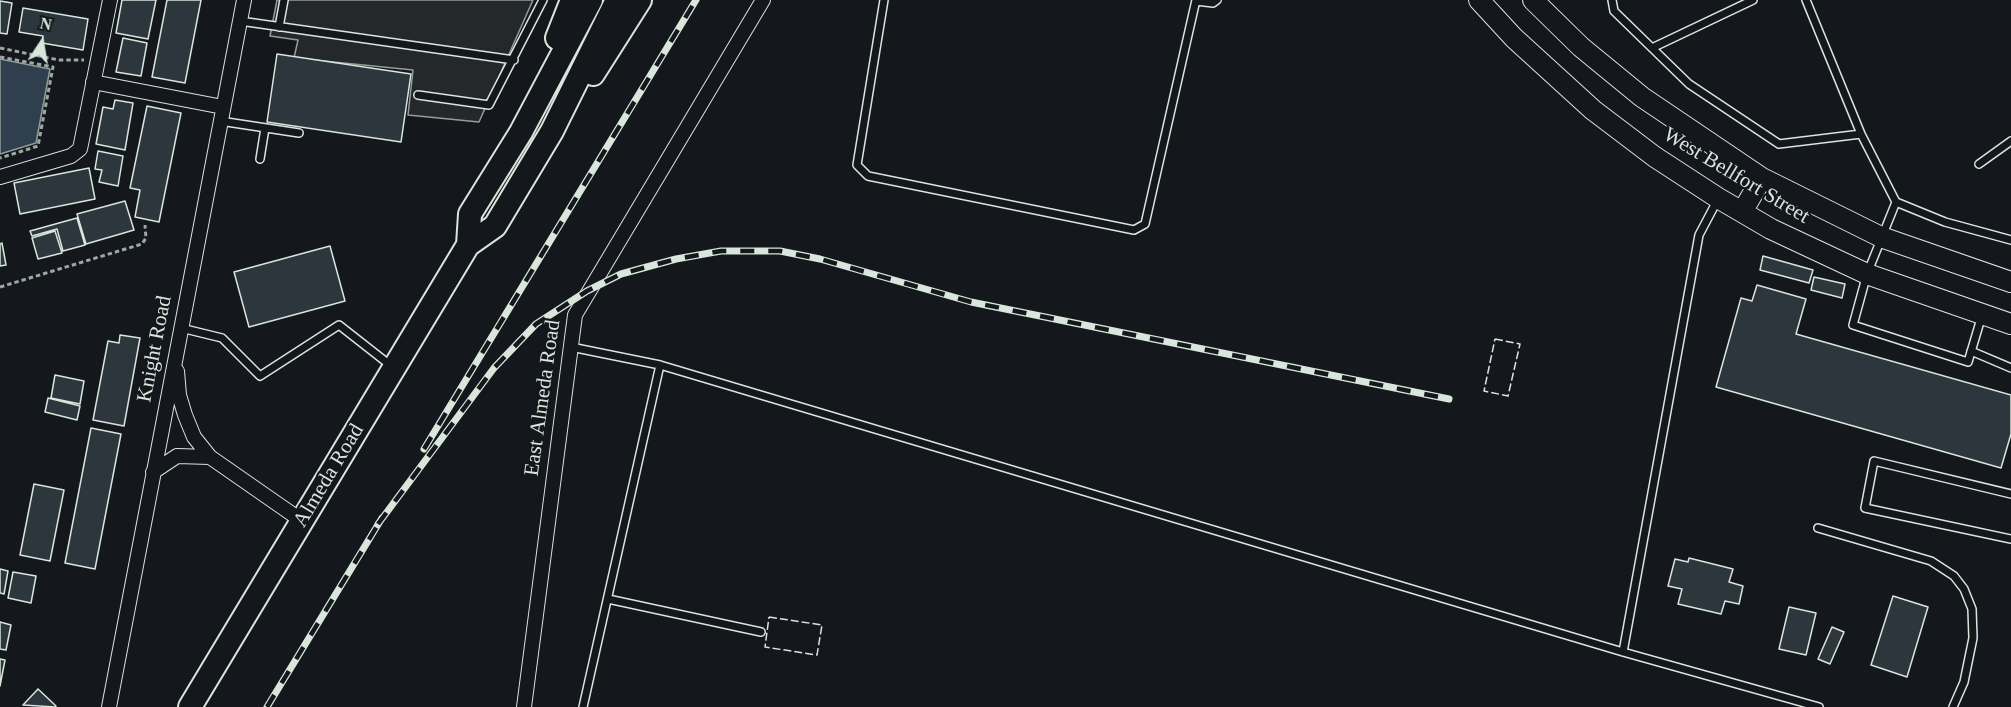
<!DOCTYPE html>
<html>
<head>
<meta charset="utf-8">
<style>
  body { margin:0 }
  #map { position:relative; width:2011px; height:707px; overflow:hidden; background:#14181c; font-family:Georgia,serif }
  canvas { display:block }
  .north { position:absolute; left:12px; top:12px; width:60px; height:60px; -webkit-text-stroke:4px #14181c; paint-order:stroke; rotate:12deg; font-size:16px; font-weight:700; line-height:24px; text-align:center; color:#d8e6dc }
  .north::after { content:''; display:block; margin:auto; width:21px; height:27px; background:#d8e6dc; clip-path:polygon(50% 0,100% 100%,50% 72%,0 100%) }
</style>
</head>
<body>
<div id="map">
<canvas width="2011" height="707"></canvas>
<div class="north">N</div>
</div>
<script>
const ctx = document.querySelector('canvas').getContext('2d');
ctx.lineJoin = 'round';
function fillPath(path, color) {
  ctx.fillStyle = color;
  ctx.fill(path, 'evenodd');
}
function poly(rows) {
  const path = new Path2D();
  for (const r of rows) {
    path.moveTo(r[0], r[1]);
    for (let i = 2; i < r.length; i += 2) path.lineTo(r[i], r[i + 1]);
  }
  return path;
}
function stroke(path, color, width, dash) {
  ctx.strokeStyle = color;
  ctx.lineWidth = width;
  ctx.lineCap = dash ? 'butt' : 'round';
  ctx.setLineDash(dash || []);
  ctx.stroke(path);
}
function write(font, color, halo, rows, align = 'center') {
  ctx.font = font + ' Georgia,serif';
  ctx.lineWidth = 4.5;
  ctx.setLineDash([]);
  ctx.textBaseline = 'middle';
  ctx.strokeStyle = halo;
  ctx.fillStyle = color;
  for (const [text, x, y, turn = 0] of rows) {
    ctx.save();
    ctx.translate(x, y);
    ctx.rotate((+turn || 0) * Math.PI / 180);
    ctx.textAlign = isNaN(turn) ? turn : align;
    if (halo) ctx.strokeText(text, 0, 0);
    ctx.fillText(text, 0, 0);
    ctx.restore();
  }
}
const parking = poly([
  [277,0,533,0,479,122,408,115,413,70,294,58,298,40,270,36,277,0]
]);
fillPath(parking, '#24282b');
stroke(parking, '#939e99', 1.5);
const water = poly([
  [0,59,50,69,36,143,0,154,0,59]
]);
fillPath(water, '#2f3f4d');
stroke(water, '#939e99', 1.5);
const building = poly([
  [122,0,156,0,148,39,116,33,122,0],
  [167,0,201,0,185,83,152,77,167,0],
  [0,1,12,3,7,34,0,33,0,1],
  [23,8,88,19,83,50,42,43,43,36,19,32,23,8],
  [123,38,147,43,141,76,116,72,123,38],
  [277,54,411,74,401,142,267,122,277,54],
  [115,100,133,103,125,150,96,144,103,107,113,109,115,100],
  [147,106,181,113,159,222,135,217,140,190,130,188,147,106],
  [98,151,123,156,118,186,99,182,102,170,95,169,98,151],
  [89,168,95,199,20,214,14,183,89,168],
  [125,201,134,230,86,244,77,214,125,201],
  [77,218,85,245,63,251,57,229,32,236,30,231,77,218],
  [55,231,62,253,38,259,32,238,55,231],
  [2,243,6,265,0,266,0,244,2,243],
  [330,246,345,301,249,327,234,272,330,246],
  [1763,256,1813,270,1809,283,1760,270,1763,256],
  [1814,277,1845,284,1842,298,1811,290,1814,277],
  [1757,285,1806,299,1796,334,2011,395,2011,434,2001,468,1716,387,1741,298,1752,301,1757,285],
  [120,335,140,338,124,426,93,420,108,341,119,343,120,335],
  [55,375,84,381,80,404,51,398,55,375],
  [48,398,80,406,77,420,45,412,48,398],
  [91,428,121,434,95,569,65,563,91,428],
  [34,484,64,490,50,561,20,555,34,484],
  [1689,558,1733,569,1729,582,1743,586,1739,604,1725,601,1721,614,1678,604,1682,589,1668,586,1675,559,1688,562,1689,558],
  [0,569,8,571,4,594,0,593,0,569],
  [13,572,36,576,31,603,8,598,13,572],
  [1893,596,1928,607,1907,677,1871,665,1893,596],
  [1789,607,1816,613,1806,655,1779,649,1789,607],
  [0,622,11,625,6,650,0,649,0,622],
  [1832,627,1844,632,1830,664,1818,659,1832,627],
  [0,659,5,660,0,686,0,659],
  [38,689,56,706,55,707,23,705,38,689]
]);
fillPath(building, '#2c363c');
stroke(building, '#d8e6dc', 1.5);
const lane = poly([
  [884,0,857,165,868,176,1134,230,1145,224,1196,0],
  [1612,0,1614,11,1689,84,1779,144,1861,134],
  [1806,0,1861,134,1896,202,1867,274,1853,325,1968,362,1982,315],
  [1196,1,1213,3,1217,0],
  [240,21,514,60],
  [279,27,284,0],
  [1652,48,1753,0],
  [418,95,489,105,543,0],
  [220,121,299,133],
  [260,159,265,128],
  [1979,164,2011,141],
  [1896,202,1945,222,2011,240],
  [181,328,222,338,260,376,339,325,390,365],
  [571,347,660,365,1623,652,1819,707],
  [1971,351,2011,368],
  [2011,494,1874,461,1865,508,2011,539],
  [1818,528,1931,561,1954,576,1964,589,1972,609,1973,638,1964,682,1953,707],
  [608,599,761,632],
  [1623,652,1699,235,1717,201],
  [583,707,660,365]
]);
const street = poly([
  [93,82,223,107],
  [0,177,71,156,80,149,110,0],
  [177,371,179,395,185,415,194,437,210,457,302,521],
  [153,472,177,456,210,457],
  [109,707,244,0],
  [524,707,575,315,763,0]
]);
const secondary = poly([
  [1479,0,1514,38,1593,110,1655,157,1718,198,1771,229,1867,274,2011,324],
  [1533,0,1581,47,1642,97,1762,178,1881,237,2011,282],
  [1742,212,1762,178]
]);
const primary = poly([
  [557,38,572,0],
  [593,74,640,0],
  [468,245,470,214,521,132,591,0],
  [190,707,468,245,495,226,552,131,617,0]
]);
stroke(lane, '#d8e6dc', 10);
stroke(street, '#d8e6dc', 16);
stroke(secondary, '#d8e6dc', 22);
stroke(primary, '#d8e6dc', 26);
stroke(poly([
  [0,48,59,60,84,60],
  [0,57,53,67,38,146,0,158],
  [0,287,142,244,146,238,145,225]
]), '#9da8a2', 3, [4.5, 3]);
stroke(lane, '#14181c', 7);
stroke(street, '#14181c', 14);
stroke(secondary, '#14181c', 20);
stroke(primary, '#14181c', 22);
const rail = poly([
  [424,449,696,0],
  [378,524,494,368,536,324,587,291,621,274,676,259,721,251,780,251,820,259,971,302,1449,399],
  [267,707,382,518]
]);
stroke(rail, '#d8e6dc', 7);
stroke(rail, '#14181c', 4.5, [14]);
stroke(poly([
  [1495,339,1520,344,1508,396,1484,391,1495,339],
  [769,617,822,625,817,655,765,647,769,617]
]), '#d8e6dc', 1.5, [8, 3]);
write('21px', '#d8e6dc', '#14181c', [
  ["West Bellfort Street",1736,176,31],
  ["Knight Road",155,349,-79],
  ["East Almeda Road",543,398,-82],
  ["Almeda Road",329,476,-59]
]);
</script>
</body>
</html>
